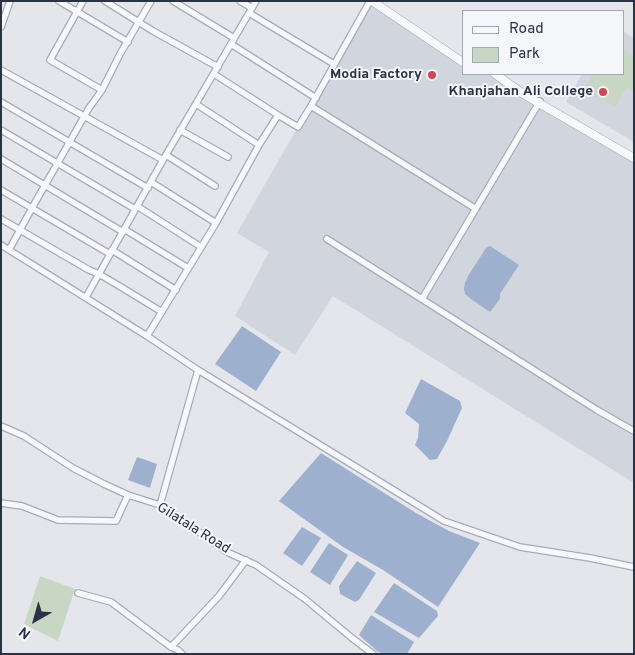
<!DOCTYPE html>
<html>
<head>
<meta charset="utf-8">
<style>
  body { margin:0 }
  #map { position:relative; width:635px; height:655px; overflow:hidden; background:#e4e6ec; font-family:Overpass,sans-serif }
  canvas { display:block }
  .frame { position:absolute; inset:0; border:2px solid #2a3246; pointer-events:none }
  .legend { position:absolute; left:462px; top:10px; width:162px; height:65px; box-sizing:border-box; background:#f4f6f9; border:1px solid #a3a8b1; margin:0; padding:6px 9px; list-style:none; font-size:15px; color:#2a3246 }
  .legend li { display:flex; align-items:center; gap:10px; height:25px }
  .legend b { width:25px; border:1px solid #a3a8b1 }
  .north { position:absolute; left:10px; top:595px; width:50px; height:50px; -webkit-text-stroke:4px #f4f6f9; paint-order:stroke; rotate:218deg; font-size:14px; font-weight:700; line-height:20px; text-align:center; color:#2a3246 }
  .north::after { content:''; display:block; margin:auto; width:18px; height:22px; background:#2a3246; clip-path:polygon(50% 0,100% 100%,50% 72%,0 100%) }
</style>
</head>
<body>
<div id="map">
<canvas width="635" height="655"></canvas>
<div class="frame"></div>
<ul class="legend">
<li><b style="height:6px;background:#f7f8fa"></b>Road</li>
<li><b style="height:14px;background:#c8d7c4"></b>Park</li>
</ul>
<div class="north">N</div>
</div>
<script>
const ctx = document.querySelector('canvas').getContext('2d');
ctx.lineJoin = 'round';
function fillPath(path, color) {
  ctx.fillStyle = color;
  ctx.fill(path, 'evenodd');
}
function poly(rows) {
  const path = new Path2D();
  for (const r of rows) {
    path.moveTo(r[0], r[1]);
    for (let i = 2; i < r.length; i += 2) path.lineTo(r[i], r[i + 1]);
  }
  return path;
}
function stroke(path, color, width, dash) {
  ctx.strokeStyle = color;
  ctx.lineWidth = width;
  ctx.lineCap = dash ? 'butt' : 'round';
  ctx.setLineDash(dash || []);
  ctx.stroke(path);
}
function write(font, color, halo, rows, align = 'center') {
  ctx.font = font + ' Overpass,sans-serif';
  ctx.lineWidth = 4;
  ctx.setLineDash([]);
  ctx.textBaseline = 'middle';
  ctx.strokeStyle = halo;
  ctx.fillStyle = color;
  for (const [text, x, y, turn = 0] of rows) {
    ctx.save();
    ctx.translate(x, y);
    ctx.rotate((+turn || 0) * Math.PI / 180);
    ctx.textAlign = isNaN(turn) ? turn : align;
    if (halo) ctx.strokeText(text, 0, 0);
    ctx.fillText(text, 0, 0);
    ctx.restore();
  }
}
fillPath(poly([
  [370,1,464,63,464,74,495,74,634,160,634,483,333,296,295,355,235,316,269,252,237,233],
  [624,32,634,38,634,142,566,102,582,74,624,74]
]), '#d1d5de');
fillPath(poly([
  [624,50,634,56,634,92,626,88,615,107,584,89,594,74,624,74],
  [40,576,75,589,58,641,24,624]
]), '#c8d7c4');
fillPath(poly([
  [490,246,519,265,500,294,500,299,490,312,471,299,465,294,464,289,465,283,468,276,486,248],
  [242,326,281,352,256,391,215,364],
  [421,379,460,401,462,408,447,441,437,459,430,460,415,445,418,438,419,424,405,413],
  [321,453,416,513,449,531,480,543,438,607,383,570,343,547,279,501],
  [137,457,157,464,150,488,128,480],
  [302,527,321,538,302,566,283,553],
  [329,543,348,555,330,585,310,572],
  [357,561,376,573,359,600,355,602,340,594,339,586],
  [394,583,437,611,438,616,419,638,374,612],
  [371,615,414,642,407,654,383,654,377,651,359,635]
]), '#9db1ce');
const minor = poly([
  [59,1,128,42],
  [83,1,50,60,102,90],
  [105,1,153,31,218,67],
  [173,1,234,38],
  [240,1,252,8],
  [249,13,334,64],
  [1,27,10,1],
  [231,44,316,98],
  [1,70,163,160],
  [214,74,278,115],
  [1,102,148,188],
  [196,104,259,145],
  [311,106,370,1],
  [1,130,135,209],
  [180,130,228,157],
  [166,155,215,186],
  [1,159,123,232],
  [151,182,216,223,259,145,278,115,298,127,311,106,476,209],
  [1,190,110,254],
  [137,206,201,247],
  [1,219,89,270,99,274,121,287,162,312],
  [216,223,147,336,198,370,444,521,520,547,590,558,634,567],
  [124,229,188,268],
  [327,239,597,410,634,431],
  [1,245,147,336],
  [9,250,32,208,89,108,102,90,120,54,151,1],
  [112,250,176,290],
  [86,297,163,160,256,1],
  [422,299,540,101],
  [1,426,24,436,73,468,104,484,128,495,160,505,229,553,256,565,305,599,352,638,373,654],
  [1,503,22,506,58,520,116,521,128,495],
  [160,505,198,370],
  [78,593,111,602,171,647,219,596,246,560],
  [171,647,178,650,182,654]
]);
const tertiary = poly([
  [372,1,464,63],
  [495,74,525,95,634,158]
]);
stroke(minor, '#a8acb7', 8);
stroke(tertiary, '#a8acb7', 9);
stroke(minor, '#f7f8fa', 5.5);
stroke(tertiary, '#f7f8fa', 8);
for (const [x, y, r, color] of [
  [432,75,5,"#d7434f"],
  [603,92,5,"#d7434f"]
]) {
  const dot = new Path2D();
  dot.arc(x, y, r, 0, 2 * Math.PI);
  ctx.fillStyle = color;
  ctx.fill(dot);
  stroke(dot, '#f4f6f9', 2);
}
write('bold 14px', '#2a3246', '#f4f6f9', [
  ["Modia Factory",422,75],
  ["Khanjahan Ali College",593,92]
], 'right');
write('14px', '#2a3246', '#f4f6f9', [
  ["Gilatala Road",193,529,32]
]);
</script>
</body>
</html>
